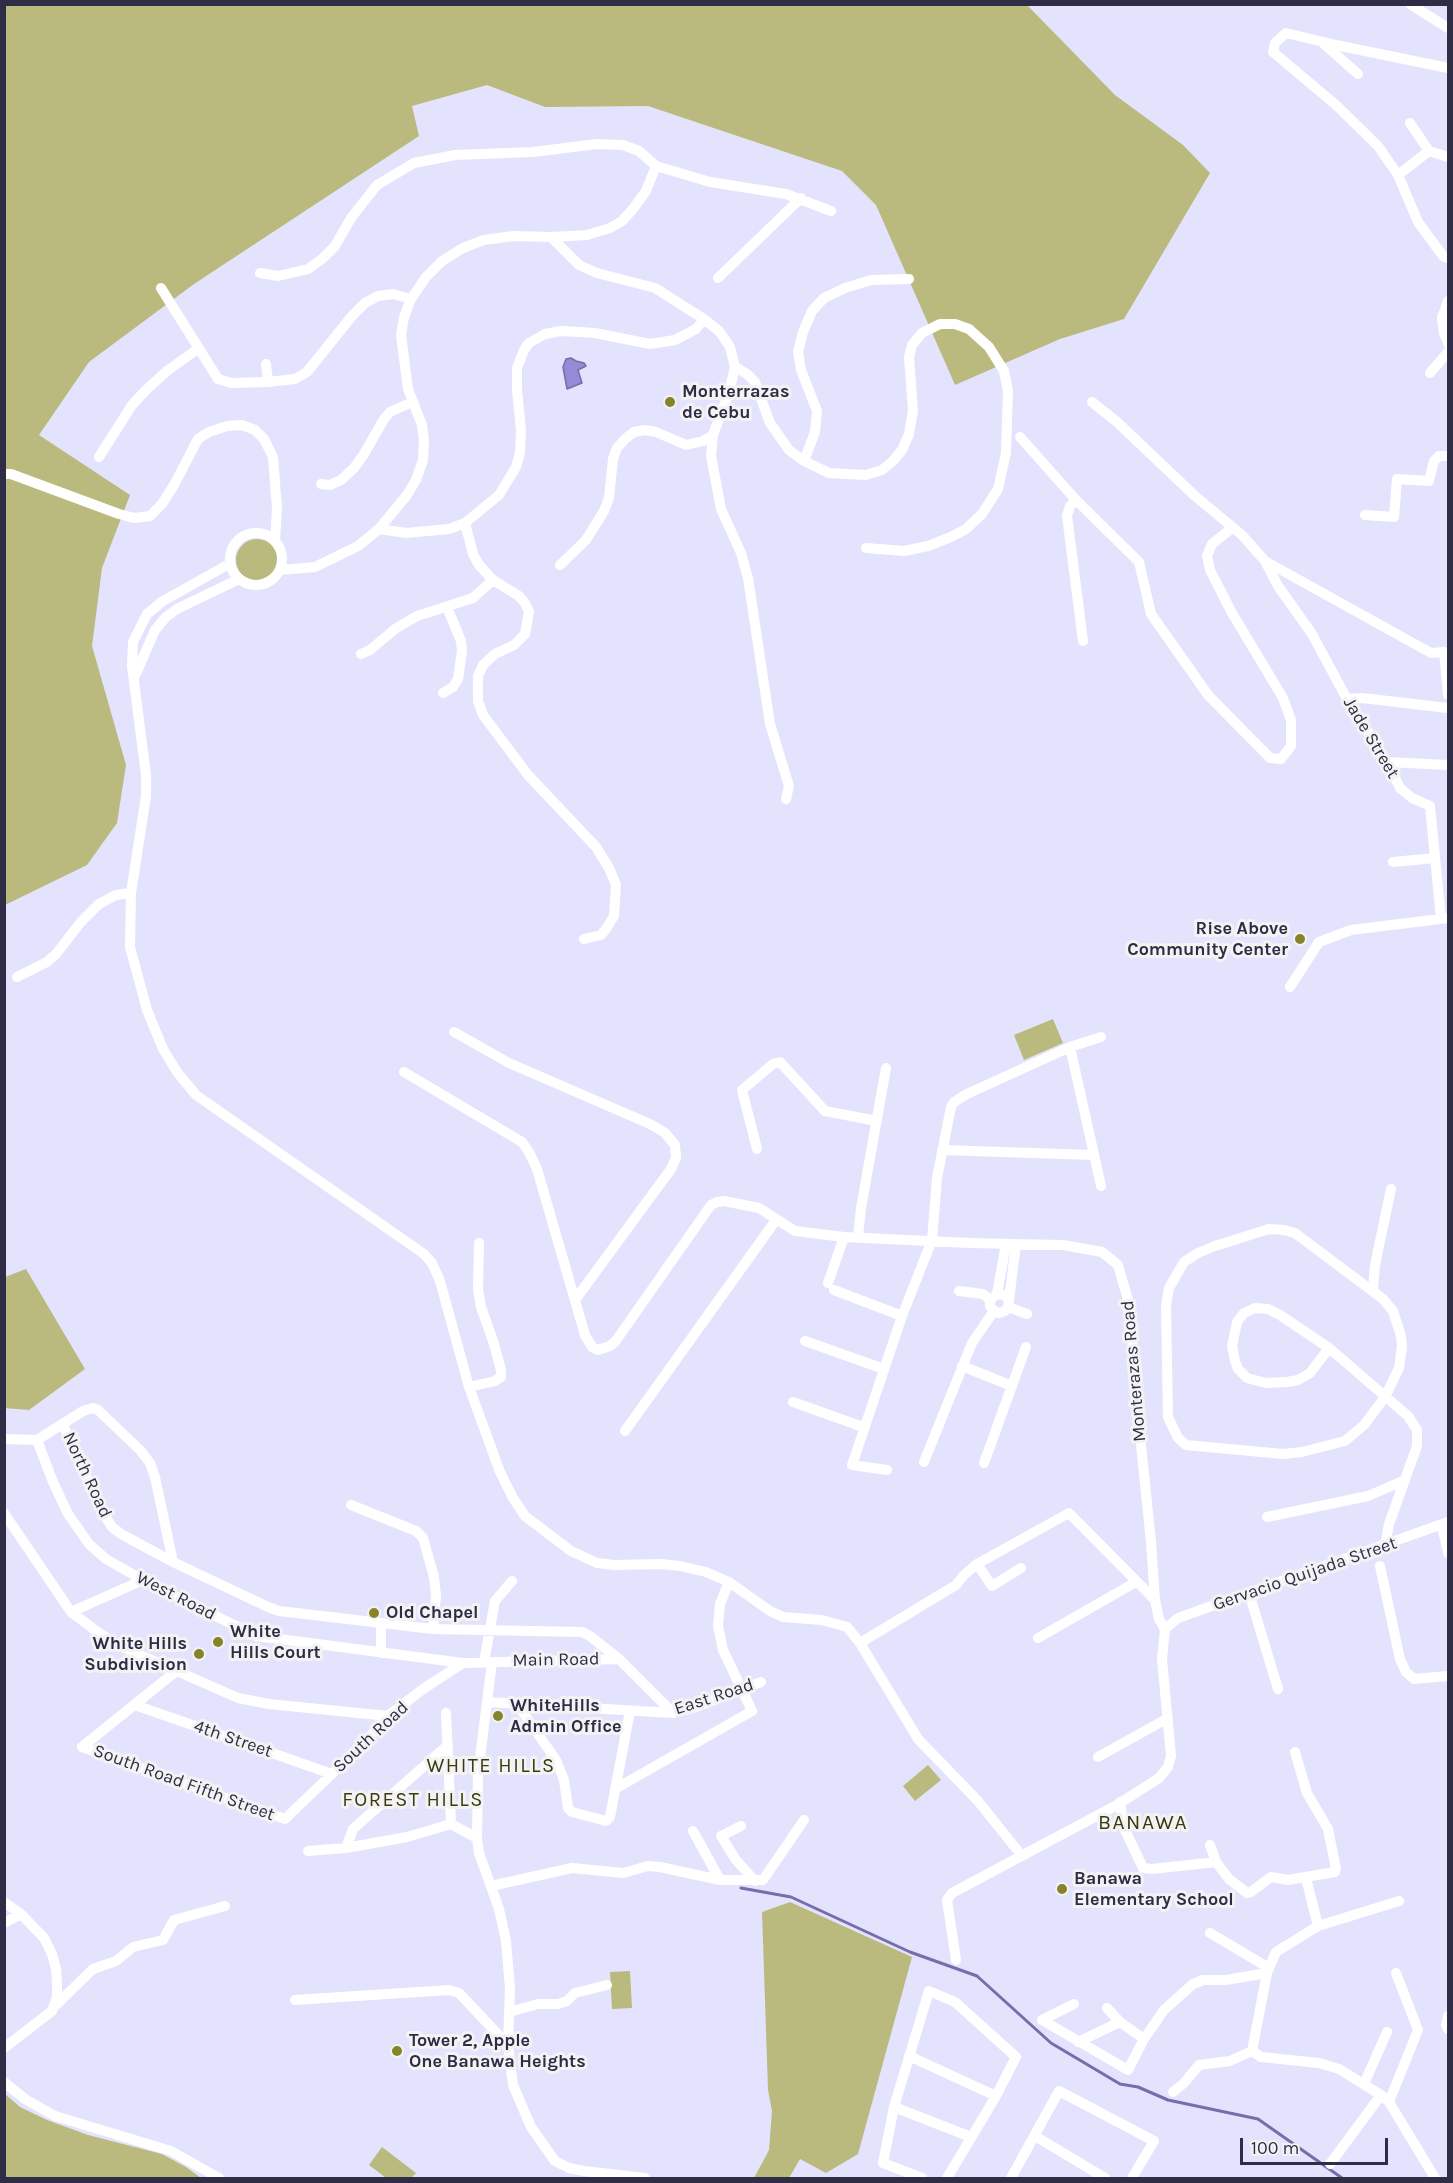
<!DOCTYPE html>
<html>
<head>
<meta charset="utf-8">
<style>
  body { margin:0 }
  #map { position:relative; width:1453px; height:2183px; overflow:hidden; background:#e4e3fe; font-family:Karla,sans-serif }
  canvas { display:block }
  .frame { position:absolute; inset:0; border:6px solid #2f2c46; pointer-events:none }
  .scale { position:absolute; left:1240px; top:2138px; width:148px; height:27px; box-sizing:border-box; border:3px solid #2f2c46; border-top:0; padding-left:8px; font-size:18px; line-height:21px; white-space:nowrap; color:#2f2c46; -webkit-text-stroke:4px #f3f3f3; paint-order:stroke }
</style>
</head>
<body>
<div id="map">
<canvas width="1453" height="2183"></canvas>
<div class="frame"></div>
<div class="scale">100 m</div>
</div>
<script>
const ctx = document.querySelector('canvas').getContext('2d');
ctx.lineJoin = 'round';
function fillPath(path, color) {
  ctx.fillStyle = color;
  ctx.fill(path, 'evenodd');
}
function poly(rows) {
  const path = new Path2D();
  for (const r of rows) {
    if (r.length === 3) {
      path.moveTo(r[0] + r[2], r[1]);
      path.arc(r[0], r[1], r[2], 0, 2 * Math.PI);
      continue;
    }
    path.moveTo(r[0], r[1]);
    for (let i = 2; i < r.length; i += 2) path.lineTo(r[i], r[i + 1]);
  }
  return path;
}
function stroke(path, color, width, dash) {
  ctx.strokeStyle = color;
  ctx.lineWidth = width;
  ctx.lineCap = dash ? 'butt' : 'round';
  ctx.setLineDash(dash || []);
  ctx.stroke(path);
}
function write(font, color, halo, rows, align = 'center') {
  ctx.font = font + ' Karla,sans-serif';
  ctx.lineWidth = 6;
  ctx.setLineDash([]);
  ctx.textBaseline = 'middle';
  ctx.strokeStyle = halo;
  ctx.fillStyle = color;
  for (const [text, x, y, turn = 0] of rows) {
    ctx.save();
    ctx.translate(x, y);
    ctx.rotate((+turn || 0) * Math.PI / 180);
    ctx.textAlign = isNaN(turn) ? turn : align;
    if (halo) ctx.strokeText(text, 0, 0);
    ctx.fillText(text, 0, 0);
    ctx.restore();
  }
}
fillPath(poly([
  [5,5,1027,5,1115,95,1183,145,1210,173,1124,319,1060,339,955,385,876,205,842,171,648,106,545,107,487,85,412,106,419,136,194,284,89,362,39,435,130,495,102,568,92,646,126,765,117,823,87,865,5,905],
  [257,560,21],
  [1053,1019,1063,1043,1024,1060,1014,1035],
  [26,1269,85,1369,29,1410,4,1408,5,1277],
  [928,1765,941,1780,915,1801,903,1786],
  [790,1902,912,1957,858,2154,826,2173,800,2159,789,2178,754,2178,769,2150,772,2111,768,2090,762,1912],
  [630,1971,632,2008,612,2009,610,1972],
  [4,2093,20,2107,47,2120,88,2135,162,2154,186,2167,201,2178,5,2178],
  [382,2147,416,2173,411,2178,386,2178,369,2165]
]), '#baba7e');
const water = poly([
  [571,358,576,361,584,363,586,366,578,370,582,383,567,389,563,367,566,359,571,358]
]);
fillPath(water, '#938bd5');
stroke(water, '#756eaa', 1.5);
stroke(poly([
  [741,1888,791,1897,910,1952,977,1976,1051,2043,1120,2084,1138,2087,1168,2100,1258,2119,1342,2178]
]), '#756eaa', 3);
stroke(poly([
  [1410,4,1448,28],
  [1324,44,1358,74],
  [1448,68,1336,45,1286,33,1275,43,1273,52,1336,105,1378,146,1398,175,1418,222,1440,252,1444,257,1448,258],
  [1410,123,1429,151,1448,157],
  [1398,175,1429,151],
  [551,237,579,265,597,273,655,288,704,319,719,331,730,347,735,367,729,392,713,435,711,456,721,509,741,553,748,578,770,724,789,786,786,799],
  [260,273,278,276,308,269,322,259,335,246,351,218,377,185,414,163,455,155,533,152,597,144,623,145,639,151,656,166],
  [718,278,801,198],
  [161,288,218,379,231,383,268,382],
  [1448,301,1442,318,1444,333,1448,343],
  [266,364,268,382,295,379,307,372,352,316,365,303,378,296,393,294,411,299],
  [735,367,747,374,755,382,770,423,789,450,804,461,829,473,866,475,882,470,893,461,902,450,909,434,913,411,909,357,912,345,922,333,940,324,955,324,969,329,989,347,1004,371,1008,391,1006,453,998,489,982,514,966,529,951,537,928,546,904,551,866,548],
  [1430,373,1448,352],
  [1092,402,1117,422,1195,496,1242,535,1265,561,1431,653,1444,652],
  [1020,437,1076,500,1139,562,1151,614,1208,695,1270,758,1281,759,1291,746,1291,720,1283,698,1232,613,1210,570,1207,556,1212,544,1232,528],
  [99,457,132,405,146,390,167,371,199,348],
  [804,461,815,432,817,411,801,370,798,352,803,332,812,311,824,298,845,288,871,280,909,279],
  [4,474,11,474,119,514,134,518,150,516,162,504,174,485,198,439,209,432,227,426,242,425,255,430,264,439,273,457,277,509,275,541],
  [321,484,330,485,341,480,354,468,364,454,384,419,390,412,412,402],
  [1076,500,1070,506,1067,516,1083,641],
  [1365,515,1394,517,1397,479,1429,481,1434,461,1439,456,1448,456],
  [465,523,473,554,479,565,493,580,519,596,525,603,529,612,525,634,514,645,495,654,483,665,478,676,478,701,483,715,528,775,596,847,609,868,616,885,614,916,606,929,601,935,584,939],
  [379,529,406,533,449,529,465,523,499,495,516,467,520,453,521,430,517,390,517,368,524,350,529,343,545,334,561,331,595,333,650,344,675,340,696,329,704,319],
  [256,559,26],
  [1265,561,1278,586,1312,634,1347,699,1387,762,1400,788,1412,798,1430,806,1441,919],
  [229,564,163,601,147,614,133,642,132,666,146,775,146,796,131,893,130,947,147,1010,163,1049,177,1072,196,1095,424,1254,432,1263,440,1281,469,1387,500,1472,513,1498,525,1516,571,1551,597,1563,614,1565,661,1564,680,1566,706,1572,729,1582,770,1611,783,1617,822,1620,847,1627,860,1643,918,1739,978,1801,1022,1856],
  [560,565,586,540,604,511,609,498,613,459,617,448,625,439,634,432,645,430,656,432,686,445,703,441,713,435],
  [280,570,315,567,358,546,379,529,407,495,416,480,423,460,424,440,422,425,408,389,401,335,404,317,411,299,426,277,442,261,463,248,484,240,513,236,551,237,587,235,610,228,622,221,633,209,646,191,656,166,710,182,786,194,831,211],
  [1444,652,1448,695],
  [361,654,370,650,395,629,417,616,473,598,493,580],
  [135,676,155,630,166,617,177,609,237,580],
  [443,693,453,687,458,679,462,651,461,641,447,607],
  [1347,699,1362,698,1448,708],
  [1387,762,1448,765],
  [1393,862,1435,858],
  [17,977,47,962,56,954,81,922,99,904,116,895,131,893],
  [1290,987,1319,942,1351,930,1448,918],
  [454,1032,509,1063,650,1124,665,1133,675,1145,676,1158,671,1169,575,1300],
  [1070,1047,1101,1186],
  [404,1072,522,1142,529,1152,537,1169,585,1335,592,1347,598,1350,610,1346,615,1342,711,1205,717,1202,724,1201,759,1208,795,1231,844,1237,970,1243,1063,1245,1102,1252,1118,1265,1130,1307,1135,1386,1151,1542,1155,1600,1159,1619,1165,1629],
  [757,1149,742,1090,773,1064,780,1062,825,1111,877,1121],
  [942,1150,1093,1155],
  [1269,1229,1284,1230,1295,1233,1383,1299,1393,1311,1401,1336,1402,1347,1399,1368,1385,1397,1364,1425,1345,1441,1302,1452,1283,1454,1186,1445,1178,1438,1168,1417,1166,1306,1169,1288,1184,1262,1198,1253,1215,1246,1269,1229],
  [858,1237,861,1208,886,1068],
  [828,1283,844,1237],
  [1373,1289,1375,1265,1391,1189],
  [834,1290,902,1316],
  [959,1291,983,1294,990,1300],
  [997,1294,1004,1295,1009,1300,1008,1307,1005,1311,999,1313,994,1311,990,1306,990,1300,997,1294,1006,1244],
  [1009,1300,1016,1244],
  [1008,1307,1027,1314],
  [1255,1308,1268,1309,1280,1315,1329,1348,1310,1373,1298,1380,1287,1382,1266,1383,1247,1378,1238,1369,1235,1361,1232,1346,1237,1322,1244,1313,1255,1308],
  [805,1341,884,1369],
  [1329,1348,1408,1416,1417,1430,1417,1446,1389,1524,1385,1546],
  [962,1366,1012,1386],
  [469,1387,495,1381,501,1377,501,1370,494,1344,481,1307,478,1289,479,1243],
  [793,1402,863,1427],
  [63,1425,101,1510,112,1527,121,1534,173,1562,268,1607,279,1611,433,1629,582,1632,590,1636,619,1659,673,1713],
  [625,1431,776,1220],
  [4,1439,37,1440,83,1411,93,1408,98,1410,140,1450,150,1463,155,1477,173,1562],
  [37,1440,53,1482,68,1514,89,1544,106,1559,143,1580,256,1636,463,1663,619,1659],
  [924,1462,972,1343,994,1311],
  [984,1463,1026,1347],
  [887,1470,852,1465,902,1316,932,1240,937,1178,951,1107,954,1102,967,1094,1070,1047,1101,1037],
  [351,1505,416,1531,423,1538,434,1577,436,1595,433,1629],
  [4,1513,71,1612,99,1633,120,1646,238,1698,269,1704,388,1716],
  [1267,1517,1368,1496,1405,1480],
  [1442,1526,1448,1553],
  [1380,1566,1400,1659,1406,1672,1414,1679,1448,1676],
  [1021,1568,992,1586,977,1564,1069,1513,1155,1600],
  [1249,1593,1278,1689],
  [71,1612,143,1580],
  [1165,1629,1178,1618,1448,1522],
  [1038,1638,1136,1582],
  [860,1643,956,1585,964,1575,977,1564],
  [381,1653,381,1623],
  [484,1662,495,1601,512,1581],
  [492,1662,478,1774,477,1838,479,1853,499,1909,506,1941,510,1988,508,2045,513,2085,531,2127,555,2161,569,2168,584,2171,645,2178],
  [487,1702,673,1713,693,1708,761,1682],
  [517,1704,556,1760,564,1780,568,1808,572,1812,606,1821,610,1817,630,1711],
  [135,1705,332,1774],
  [446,1713,451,1824],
  [82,1747,285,1819,364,1743,388,1716,423,1689,463,1663],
  [82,1747,175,1672],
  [1098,1757,1168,1718],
  [615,1789,752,1711,723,1650,718,1626,720,1604,729,1582],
  [1120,1802,1124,1828,1143,1868,1152,1869,1216,1862],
  [741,1826,721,1836,736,1860,755,1881],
  [693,1831,720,1880],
  [1210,1845,1216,1862,1229,1879,1247,1893,1251,1892,1271,1877,1288,1880,1335,1872,1336,1869,1328,1829,1307,1793,1295,1752],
  [346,1848,353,1829,448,1745],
  [308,1851,346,1848,407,1837,451,1824,477,1838],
  [1306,1878,1318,1926],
  [491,1886,572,1868,623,1873,648,1866,660,1867,720,1880,763,1880,804,1820],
  [1399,1901,1318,1926,1276,1952,1267,1973,1252,2051,1261,2057,1319,2063,1339,2069,1381,2095,1389,2102,1435,2178],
  [4,1902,21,1914,44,1938,52,1954,56,1969,57,1984,57,1997,52,2011,4,2048],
  [4,1923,21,1914],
  [1210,1933,1269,1968],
  [956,1960,947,1900,952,1893,1117,1805,1159,1778,1168,1767,1171,1756,1162,1659,1165,1629],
  [295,2000,449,1990,459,1993,508,2045],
  [1074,2004,1042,2020,1128,2070,1144,2039,1164,2010,1193,1984,1203,1980,1226,1980,1267,1973],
  [55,2006,93,1969,116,1961,133,1947,163,1940,174,1920,225,1906],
  [1107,2008,1120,2022,1144,2039],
  [509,2012,538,2004,558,2004,567,2001,575,1993,607,1985],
  [1448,2016,1446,2025,1448,2029],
  [1078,2042,1120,2022],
  [909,2056,996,2096],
  [4,2082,25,2099,55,2116,171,2151,219,2178],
  [1364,2084,1387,2032],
  [1173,2092,1184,2083,1199,2065,1230,2061,1252,2051],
  [1389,2102,1418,2030,1396,1973],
  [894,2107,971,2137],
  [1035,2136,1105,2178],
  [1330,2164,1381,2095],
  [922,2178,883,2163,894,2107,929,1991,955,2002,1016,2057,996,2096,947,2178],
  [1011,2178,1059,2091,1154,2141,1132,2178]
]), '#fff', 10);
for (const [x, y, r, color] of [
  [670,402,6,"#86832c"],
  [1300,939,6,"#86832c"],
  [374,1613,6,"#86832c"],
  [218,1642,6,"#86832c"],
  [199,1654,6,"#86832c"],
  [498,1716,6,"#86832c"],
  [1062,1889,6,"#86832c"],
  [397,2051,6,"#86832c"]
]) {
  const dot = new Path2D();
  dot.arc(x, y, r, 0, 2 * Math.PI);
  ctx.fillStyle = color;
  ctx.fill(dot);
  stroke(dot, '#f3f3f3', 2);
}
write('bold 18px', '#2f2c46', '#f3f3f3', [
  ["Monterrazas",682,392],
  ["de Cebu",682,413],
  ["Rise Above",1288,929,"right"],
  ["Community Center",1288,950,"right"],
  ["Old Chapel",386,1613],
  ["White",230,1632],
  ["Hills Court",230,1653],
  ["White Hills",187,1644,"right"],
  ["Subdivision",187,1665,"right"],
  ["WhiteHills",510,1706],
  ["Admin Office",510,1727],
  ["Banawa",1074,1879],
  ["Elementary School",1074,1900],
  ["Tower 2, Apple",409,2041],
  ["One Banawa Heights",409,2062]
], 'left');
write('18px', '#2f2c46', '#f3f3f3', [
  ["Jade Street",1371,738,59],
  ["Monterazas Road",1134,1371,-95],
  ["North Road",87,1475,65],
  ["Gervacio Quijada Street",1305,1574,-19],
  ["West Road",176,1596,27],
  ["Main Road",556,1660,-1],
  ["East Road",714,1697,-18],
  ["South Road",371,1737,-43],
  ["4th Street",233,1739,19],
  ["South Road Fifth Street",184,1783,20]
]);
ctx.letterSpacing = '1.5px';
write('20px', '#3a3910', '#f3f3f3', [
  ["WHITE HILLS",491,1766],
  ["FOREST HILLS",413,1800]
]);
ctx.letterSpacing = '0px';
ctx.letterSpacing = '1.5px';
write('21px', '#3a3910', '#f3f3f3', [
  ["BANAWA",1143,1823]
]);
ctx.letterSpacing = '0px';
</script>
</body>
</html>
